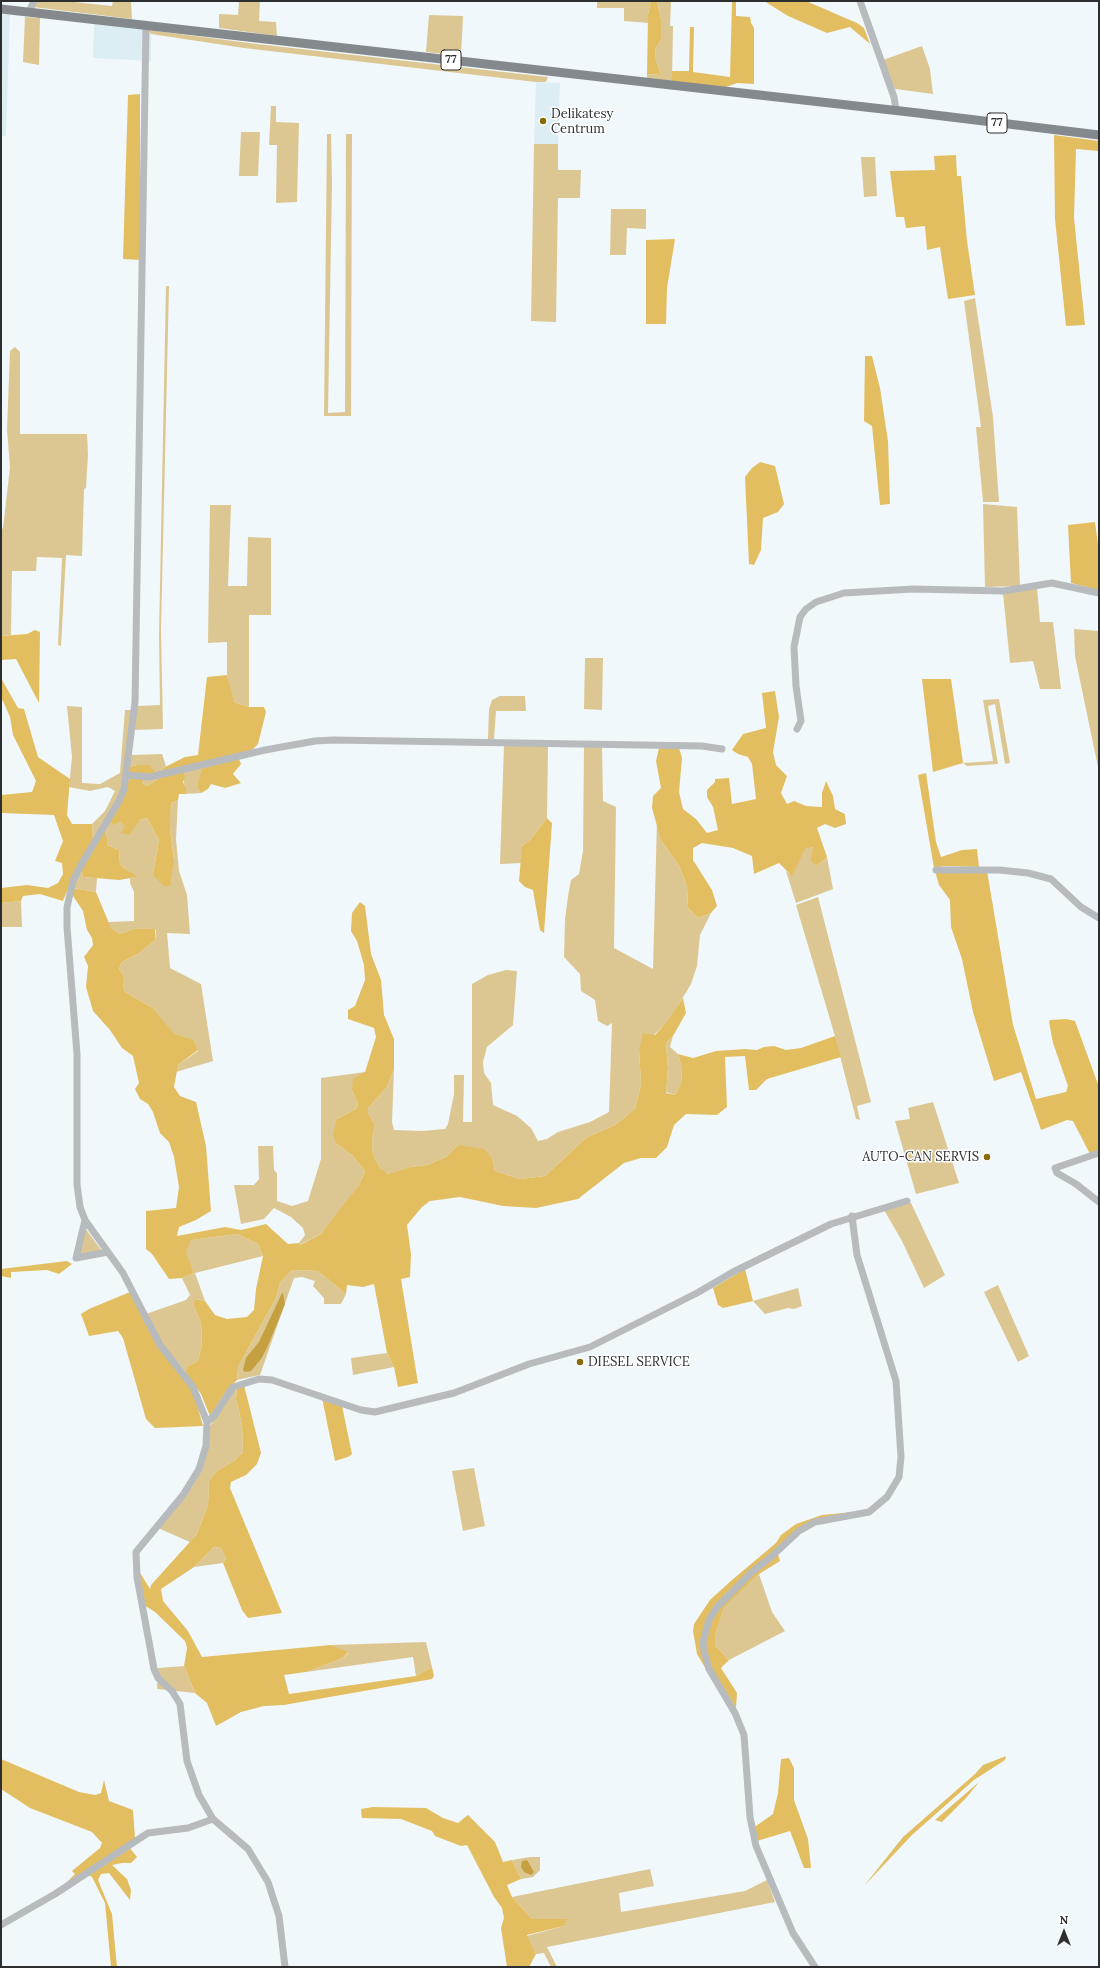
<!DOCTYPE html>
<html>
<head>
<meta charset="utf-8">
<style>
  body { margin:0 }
  #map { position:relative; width:1100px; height:1968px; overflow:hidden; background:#f0f8fc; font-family:Lora,serif }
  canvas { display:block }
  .frame { position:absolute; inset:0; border:2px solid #2c2e30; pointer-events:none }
  .north { position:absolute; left:1044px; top:1912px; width:40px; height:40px; -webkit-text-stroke:3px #fff; paint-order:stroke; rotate:0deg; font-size:11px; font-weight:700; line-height:16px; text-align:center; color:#2c2e30 }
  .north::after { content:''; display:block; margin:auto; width:14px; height:18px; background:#2c2e30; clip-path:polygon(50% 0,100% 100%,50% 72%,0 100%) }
</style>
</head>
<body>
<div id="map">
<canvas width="1100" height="1968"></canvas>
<div class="frame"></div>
<div class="north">N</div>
</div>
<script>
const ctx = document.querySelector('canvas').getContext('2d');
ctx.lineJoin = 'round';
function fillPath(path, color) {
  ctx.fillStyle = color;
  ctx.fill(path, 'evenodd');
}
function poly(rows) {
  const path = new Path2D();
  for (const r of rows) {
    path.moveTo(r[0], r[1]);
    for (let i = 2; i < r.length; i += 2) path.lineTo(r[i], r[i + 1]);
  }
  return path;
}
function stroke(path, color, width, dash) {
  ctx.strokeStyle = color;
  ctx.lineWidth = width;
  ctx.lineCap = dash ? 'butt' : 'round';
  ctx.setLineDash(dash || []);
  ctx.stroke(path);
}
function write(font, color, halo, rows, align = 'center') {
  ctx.font = font + ' Lora,serif';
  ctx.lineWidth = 3;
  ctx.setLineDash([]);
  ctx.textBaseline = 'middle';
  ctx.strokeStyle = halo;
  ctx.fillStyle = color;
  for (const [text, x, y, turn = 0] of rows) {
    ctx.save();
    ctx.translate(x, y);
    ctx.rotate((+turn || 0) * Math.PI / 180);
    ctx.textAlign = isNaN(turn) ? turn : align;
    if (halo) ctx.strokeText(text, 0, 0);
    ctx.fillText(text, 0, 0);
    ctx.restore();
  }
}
fillPath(poly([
  [1,14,10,15,6,136,1,136],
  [94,24,148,30,151,34,151,61,93,58],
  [536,82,560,83,558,144,534,144]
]), '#ddedf4');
fillPath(poly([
  [36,1,64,1,112,6,113,1,131,1,132,19,33,7],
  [239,1,260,1,259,21,276,22,277,36,219,28,219,14,238,15],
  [597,1,651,1,648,14,649,23,624,21,624,8,597,8],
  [657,1,671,1,670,26,673,26,672,82,647,78,647,74,661,75,656,61,655,49,661,40,661,19],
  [429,15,463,16,461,56,426,52],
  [25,17,40,18,39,65,23,62],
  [148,30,257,44,548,77,546,82,536,82,244,48,151,34],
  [922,46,930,69,933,94,895,89,883,60],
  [271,106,276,106,276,122,299,123,297,202,276,203,277,145,269,145],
  [241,132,260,132,258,176,239,176],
  [327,134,331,134,332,182,328,413,345,412,346,134,352,134,351,416,324,416],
  [534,144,558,144,558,170,581,170,580,198,558,198,556,322,531,321],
  [861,157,875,157,877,196,864,197],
  [611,209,646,209,646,229,627,228,626,255,610,255],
  [166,286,169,286,161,630,163,729,134,730,137,706,160,705,159,635],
  [975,298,993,417,999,502,983,502,976,427,981,427,964,301],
  [15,347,20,352,20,434,87,434,88,454,86,488,84,489,82,556,66,555,61,646,58,645,62,558,37,557,36,571,12,571,11,635,1,636,1,530,3,528,10,467,7,430,10,351],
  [983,504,1017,507,1020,586,985,587],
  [210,505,231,505,228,586,247,586,248,537,271,538,271,615,249,615,249,707,234,702,231,693,227,675,227,642,208,643],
  [1037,587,1040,622,1053,622,1061,689,1040,689,1033,661,1010,663,1003,593],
  [1074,629,1099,631,1099,772,1075,656],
  [585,658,603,658,602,710,584,709],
  [500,696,525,696,526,711,496,711,494,739,488,739,489,709,492,700],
  [999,699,1010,763,1005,764,995,704,988,706,998,764,967,766,963,763,993,761,983,700],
  [67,706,82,707,82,783,100,784,120,773,125,710,131,710,123,784,118,797,93,839,92,824,105,811,115,791,108,787,90,791,69,787,72,757],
  [504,745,548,746,547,818,531,839,522,846,522,863,500,864],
  [584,746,602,746,603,801,616,807,614,948,653,969,657,821,661,840,679,866,687,886,688,908,698,918,711,913,700,935,697,966,691,984,670,1019,639,1050,641,1084,635,1109,615,1125,586,1138,545,1176,520,1179,495,1171,492,1158,458,1145,446,1157,427,1165,410,1167,389,1174,385,1173,380,1168,373,1155,372,1138,375,1125,368,1113,368,1108,387,1087,394,1069,392,1122,394,1130,422,1131,445,1129,448,1124,454,1094,454,1075,464,1075,463,1122,472,1122,472,984,488,975,506,970,517,971,513,1025,487,1047,483,1062,484,1073,491,1083,493,1105,517,1116,531,1128,538,1141,547,1139,558,1132,590,1122,609,1112,612,1023,607,1026,598,1021,595,1000,581,991,580,974,564,957,565,920,568,896,571,880,579,874,583,851],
  [162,754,166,766,163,768,162,776,147,786,142,783,146,777,137,765,130,767,131,755],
  [216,764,197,785,201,793,185,794,183,771],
  [178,800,176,839,179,871,187,895,190,934,167,933,170,968,201,984,213,1061,176,1072,178,1065,198,1051,194,1040,174,1035,153,1008,125,992,123,986,125,978,119,969,122,962,138,954,155,940,156,931,155,929,134,929,120,934,111,928,108,922,134,921,134,892,130,883,130,878,135,877,133,873,124,868,120,864,119,850,107,845,107,838,104,829,109,820,120,822,132,829,140,820,147,818,159,840,153,875,174,859,170,828,170,812,172,803],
  [813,847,817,866,827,857,833,889,796,903,786,871,792,875,804,849],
  [81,871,83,877,97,878,96,892,73,888],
  [818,897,871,1102,857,1106,860,1120,856,1119,835,1036,796,905],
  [21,901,22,927,1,927,1,903],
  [673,1036,670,1047,678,1054,682,1069,681,1083,675,1095,666,1092,668,1068,666,1043],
  [365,1072,352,1090,358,1104,356,1109,337,1119,337,1144,352,1155,365,1171,359,1185,342,1209,321,1234,299,1245,299,1243,305,1235,303,1228,291,1217,274,1208,264,1219,241,1224,234,1185,254,1185,259,1179,258,1146,273,1146,274,1170,277,1173,277,1201,292,1206,308,1201,321,1159,321,1078],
  [933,1102,959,1183,916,1194,895,1121,910,1119,908,1108],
  [911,1203,945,1275,924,1288,902,1241,884,1210],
  [85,1228,102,1251,79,1255],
  [237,1234,258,1244,263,1256,195,1273,205,1301,197,1299,193,1304,201,1323,202,1344,198,1361,188,1366,185,1371,162,1343,146,1314,186,1300,190,1295,182,1278,194,1273,185,1253,191,1240],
  [292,1270,318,1271,346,1294,341,1304,324,1304,324,1298,313,1286,315,1281,302,1277,294,1278,260,1375,237,1380,238,1367,276,1298,280,1283],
  [998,1285,1029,1356,1018,1362,984,1292],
  [798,1288,802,1306,794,1309,788,1308,765,1314,753,1301],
  [387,1353,394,1367,353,1375,351,1358],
  [237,1388,236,1399,242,1425,243,1452,235,1460,217,1471,209,1481,208,1505,197,1534,190,1542,158,1528,188,1493,196,1480,208,1451,210,1426,232,1391],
  [474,1468,485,1526,463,1531,452,1471],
  [214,1547,221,1548,226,1559,223,1563,194,1567],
  [759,1574,772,1612,785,1631,729,1660,715,1645,715,1635,724,1606],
  [426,1642,432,1667,416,1676,413,1657,306,1672,343,1658,348,1653,331,1645],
  [184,1666,195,1693,157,1689,158,1668],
  [530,1857,540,1857,540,1870,533,1877,521,1879,512,1860],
  [650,1869,654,1886,619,1893,621,1912,745,1891,767,1880,775,1902,547,1947,557,1967,551,1967,544,1953,536,1954,527,1936,564,1926,532,1919,512,1897]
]), '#dcc792');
fillPath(poly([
  [651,1,657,1,661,19,661,40,655,49,656,61,661,75,647,74,648,14],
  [732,1,736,1,736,16,750,17,751,23,754,28,754,84,737,83,726,87,672,82,672,71,689,71,690,27,694,27,693,72,730,77],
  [764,1,806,1,857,23,864,28,870,44,850,27,827,33,788,16],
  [140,94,140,260,123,259,128,95],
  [1054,135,1099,141,1099,151,1076,149,1074,218,1085,325,1066,326,1055,219],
  [956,155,957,176,961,176,967,241,975,295,948,299,940,247,927,250,925,226,906,228,904,217,896,217,890,171,935,170,934,156],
  [675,239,667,288,666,324,646,324,646,240],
  [865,356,872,356,880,388,888,441,890,504,880,505,872,426,864,421],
  [760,462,775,466,784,504,778,512,763,518,761,550,754,565,749,564,745,477,752,468],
  [1095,522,1099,552,1099,590,1071,583,1068,525],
  [35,630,40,632,39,703,16,659,1,660,1,636,27,634],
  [227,675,234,702,249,707,264,707,266,712,258,744,251,751,163,772,163,768,185,757,198,755,207,677],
  [1,678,18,708,24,709,38,757,70,779,67,815,72,824,92,824,93,839,77,867,63,901,40,894,23,896,21,901,1,903,1,888,27,885,48,888,58,883,63,874,62,863,55,861,63,841,54,815,1,813,1,795,32,792,36,781,13,735,10,717,3,701,1,700],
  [922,679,951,679,963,763,933,772],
  [775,691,779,717,773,752,776,765,787,776,781,793,787,804,794,801,806,806,822,807,822,793,826,781,833,796,835,809,845,814,846,824,835,828,825,824,817,828,827,857,817,866,811,861,813,847,805,849,792,876,779,863,754,874,752,856,733,848,702,843,693,848,693,860,712,890,717,906,711,913,698,918,688,908,687,886,679,866,661,840,652,808,653,796,661,788,656,761,659,748,679,748,682,758,679,792,683,809,696,819,707,833,718,830,713,807,707,797,707,790,715,782,715,779,729,778,732,804,756,799,752,764,748,757,738,754,732,750,743,734,766,728,762,693],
  [239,759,241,764,233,774,241,783,225,788,211,784,208,789,201,793,197,786,202,769,216,764],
  [137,765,150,765,155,773,146,777,142,783,147,786,162,776,183,771,185,777,183,782,186,789,185,794,179,794,178,800,172,803,170,812,170,828,174,860,170,886,164,886,153,875,159,840,147,818,140,820,129,835,121,833,125,826,120,822,113,825,109,820,129,779,130,767],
  [926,773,936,842,941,857,962,850,977,849,979,867,944,866,934,868,918,775],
  [547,818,552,823,544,933,540,930,533,890,525,887,519,881,522,846,531,839],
  [104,829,107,838,107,845,119,850,120,864,124,868,133,873,136,877,119,880,83,877,81,871],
  [935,871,987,871,1013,1025,1036,1099,1066,1092,1068,1086,1053,1043,1049,1022,1050,1020,1066,1019,1075,1021,1099,1087,1099,1150,1090,1154,1073,1121,1067,1120,1041,1130,1021,1072,994,1081,973,1012,962,959,951,927,950,900,939,885],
  [73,888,96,892,111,928,120,934,134,929,155,929,155,940,138,954,122,962,119,969,125,978,123,986,125,992,153,1008,174,1034,194,1040,198,1050,178,1065,174,1087,180,1096,196,1102,206,1146,211,1211,196,1220,179,1227,177,1236,225,1227,241,1230,266,1224,288,1244,299,1243,300,1245,321,1234,359,1185,365,1171,352,1155,337,1144,333,1135,337,1119,356,1109,358,1104,352,1090,353,1079,365,1072,376,1037,374,1028,348,1019,348,1010,355,1006,365,980,364,965,357,941,351,931,352,913,360,902,365,906,371,954,381,980,384,1015,394,1039,394,1069,387,1087,368,1108,368,1113,375,1125,372,1138,373,1155,380,1168,388,1174,410,1167,427,1165,446,1157,458,1145,484,1149,492,1158,495,1171,520,1179,545,1176,586,1138,615,1125,635,1109,641,1084,639,1050,643,1033,655,1035,669,1019,683,998,686,1013,673,1036,666,1043,668,1068,666,1093,675,1095,681,1083,682,1069,678,1054,693,1058,716,1051,745,1049,757,1050,764,1047,774,1046,786,1050,801,1048,835,1036,841,1057,767,1079,756,1090,749,1090,745,1056,725,1057,727,1107,717,1115,686,1114,674,1125,667,1147,656,1158,641,1158,624,1163,578,1199,536,1208,503,1206,460,1197,430,1201,422,1207,407,1225,411,1254,410,1277,401,1279,418,1383,398,1387,394,1367,387,1353,374,1284,363,1287,347,1285,346,1294,318,1271,292,1270,280,1283,276,1298,238,1367,237,1380,227,1390,210,1416,201,1394,185,1371,188,1366,198,1361,202,1344,201,1323,193,1304,196,1299,205,1301,215,1315,227,1319,247,1317,254,1310,256,1289,263,1256,258,1244,237,1234,191,1240,186,1253,194,1273,182,1278,169,1279,152,1254,146,1249,146,1211,176,1208,179,1187,174,1157,169,1142,160,1133,153,1112,148,1104,140,1099,135,1089,139,1083,133,1056,122,1048,110,1030,93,1011,86,987,88,966,84,957,93,945,92,938,87,930,83,911,73,896],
  [67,1261,72,1264,59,1274,47,1270,11,1272,11,1278,1,1276,1,1269],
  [745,1269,753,1301,723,1308,718,1305,713,1288],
  [130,1292,184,1377,194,1394,203,1426,155,1428,146,1419,123,1338,118,1331,89,1336,81,1314,89,1309],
  [244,1385,261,1453,257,1464,246,1475,231,1482,230,1488,282,1613,248,1618,242,1610,223,1563,226,1559,221,1548,214,1547,194,1567,161,1589,163,1601,188,1631,202,1657,331,1645,348,1652,343,1658,306,1672,284,1675,289,1694,416,1676,432,1667,434,1676,432,1679,284,1705,264,1706,241,1712,216,1726,207,1703,195,1693,184,1666,187,1648,185,1641,155,1612,144,1605,139,1571,150,1589,151,1585,197,1534,208,1505,209,1481,217,1471,235,1460,243,1452,242,1425,236,1399,237,1388],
  [322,1398,342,1406,352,1454,348,1457,335,1461],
  [863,1511,811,1521,725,1594,703,1634,709,1674,697,1654,693,1631,694,1624,710,1600,732,1580,776,1543,781,1535,796,1524,822,1515],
  [778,1554,780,1561,759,1574,724,1607,715,1635,715,1645,729,1660,721,1668,737,1693,736,1708,710,1666,706,1653,706,1639,714,1615,752,1574],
  [1006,1756,1005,1760,974,1780,912,1835,864,1886,903,1837,975,1774,983,1765],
  [789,1758,794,1768,794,1800,808,1839,811,1868,804,1868,790,1831,757,1841,753,1828,773,1814,778,1793,781,1759],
  [1,1759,79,1792,95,1795,101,1793,104,1780,109,1801,133,1810,135,1838,60,1889,75,1874,72,1871,100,1848,102,1843,92,1832,30,1808,1,1789],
  [979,1782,967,1797,942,1822,935,1820],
  [373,1807,426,1808,443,1818,458,1823,468,1815,495,1842,503,1862,512,1860,521,1879,507,1885,512,1897,532,1919,567,1919,564,1926,527,1935,536,1954,529,1967,507,1967,501,1928,504,1918,502,1908,494,1897,467,1845,461,1846,435,1836,432,1831,401,1819,362,1818,361,1809],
  [129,1847,137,1857,131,1863,122,1863,112,1865,127,1879,131,1890,130,1900,109,1873,101,1874,98,1880,112,1914,117,1967,111,1967,105,1903,92,1877,88,1875]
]), '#e2be60');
fillPath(poly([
  [282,1293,283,1293,285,1304,267,1348,261,1359,251,1371,245,1372,243,1370,246,1358,259,1342],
  [527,1860,534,1872,531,1875,524,1872,521,1867,522,1861]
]), '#c4a040');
stroke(poly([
  [860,1,894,97,896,110],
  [29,12,34,1],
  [146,25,135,702,124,789,119,801,81,865,73,881,67,907,67,927,77,1054,77,1184,80,1207,85,1220,123,1273,160,1345,193,1387,207,1422,206,1446,199,1469,183,1495,136,1552,137,1577,154,1669,158,1678,172,1691,180,1704,187,1761,199,1795,213,1819,248,1849,268,1882,279,1916,285,1967],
  [797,729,801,721,796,686,794,647,800,617,806,609,816,602,844,593,913,589,1003,591,1052,583,1099,593],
  [127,775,150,777,265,750,315,741,333,740,702,746,722,749],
  [936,870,999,870,1028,873,1051,879,1081,907,1099,918],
  [1099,1153,1055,1168,1057,1173,1076,1184,1099,1202],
  [85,1220,76,1258,108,1252],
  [207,1422,214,1416,233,1387,259,1379,272,1380,361,1410,375,1412,454,1393,529,1364,590,1347,697,1293,733,1272,831,1224,907,1201],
  [1,1925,55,1894,148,1833,188,1828,213,1819],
  [815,1967,793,1933,756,1846,750,1817,744,1735,735,1713,709,1669,704,1651,703,1642,709,1620,717,1607,752,1572,771,1557,799,1531,815,1522,869,1512,887,1497,899,1477,901,1457,896,1381,857,1255,852,1216]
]), '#b8bbbd', 7);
stroke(poly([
  [1,9,918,113,1099,135]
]), '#83898c', 9);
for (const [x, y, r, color] of [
  [543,121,4,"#886a07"],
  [987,1157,4,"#886a07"],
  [580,1362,4,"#886a07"]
]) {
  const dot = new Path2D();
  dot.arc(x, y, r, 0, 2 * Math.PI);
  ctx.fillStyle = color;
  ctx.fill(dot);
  stroke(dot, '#fff', 1.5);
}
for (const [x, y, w] of [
  [451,60,20],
  [997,123,20]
]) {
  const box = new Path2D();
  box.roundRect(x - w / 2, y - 10, w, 20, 3);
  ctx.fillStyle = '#fff';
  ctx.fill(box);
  stroke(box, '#2c2e30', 1);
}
write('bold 12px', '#2c2e30', null, [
  ["77",451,60],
  ["77",997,123]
]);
write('13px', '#2c2e30', '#fff', [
  ["Delikatesy",551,114],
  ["Centrum",551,129],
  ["AUTO-CAN SERVIS",979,1157,"right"],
  ["DIESEL SERVICE",588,1362]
], 'left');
</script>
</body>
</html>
